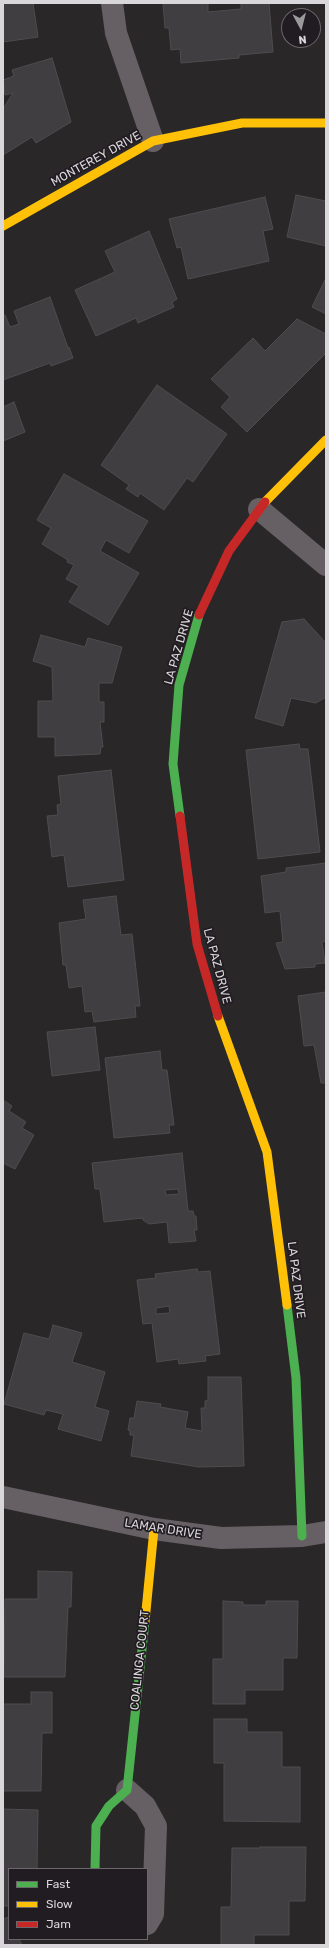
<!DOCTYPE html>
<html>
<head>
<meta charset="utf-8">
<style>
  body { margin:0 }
  #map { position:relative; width:329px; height:1948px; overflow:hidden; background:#2a2729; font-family:Rubik,sans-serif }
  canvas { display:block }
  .frame { position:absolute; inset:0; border:4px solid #dad7da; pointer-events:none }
  .legend { position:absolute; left:8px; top:1868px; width:140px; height:72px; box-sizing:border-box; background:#211c21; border:1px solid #6b676b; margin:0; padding:5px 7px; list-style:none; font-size:12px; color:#dad7da }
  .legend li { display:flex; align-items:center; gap:8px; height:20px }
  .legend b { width:20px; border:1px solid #6b676b }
  .north { position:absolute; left:281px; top:8px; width:40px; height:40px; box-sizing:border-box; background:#211c21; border:1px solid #6b676b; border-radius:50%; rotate:173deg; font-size:11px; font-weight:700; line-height:16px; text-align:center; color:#dad7da }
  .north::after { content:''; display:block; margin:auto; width:14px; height:18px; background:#9c999c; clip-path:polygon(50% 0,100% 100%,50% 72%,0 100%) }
</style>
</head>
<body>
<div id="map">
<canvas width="329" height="1948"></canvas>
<div class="frame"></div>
<ul class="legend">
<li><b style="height:5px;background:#4caf50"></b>Fast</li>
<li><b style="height:5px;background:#ffc107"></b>Slow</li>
<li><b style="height:5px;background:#c62828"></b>Jam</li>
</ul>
<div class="north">N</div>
</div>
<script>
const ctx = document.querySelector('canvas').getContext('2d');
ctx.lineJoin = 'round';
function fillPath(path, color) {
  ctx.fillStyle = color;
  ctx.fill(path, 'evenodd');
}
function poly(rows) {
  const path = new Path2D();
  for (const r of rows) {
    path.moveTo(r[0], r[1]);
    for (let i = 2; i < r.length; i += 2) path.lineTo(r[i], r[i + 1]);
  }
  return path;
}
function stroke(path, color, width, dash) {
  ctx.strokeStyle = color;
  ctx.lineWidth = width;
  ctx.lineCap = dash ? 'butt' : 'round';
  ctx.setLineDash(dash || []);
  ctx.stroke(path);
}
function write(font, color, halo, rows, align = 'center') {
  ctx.font = font + ' Rubik,sans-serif';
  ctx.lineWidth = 3.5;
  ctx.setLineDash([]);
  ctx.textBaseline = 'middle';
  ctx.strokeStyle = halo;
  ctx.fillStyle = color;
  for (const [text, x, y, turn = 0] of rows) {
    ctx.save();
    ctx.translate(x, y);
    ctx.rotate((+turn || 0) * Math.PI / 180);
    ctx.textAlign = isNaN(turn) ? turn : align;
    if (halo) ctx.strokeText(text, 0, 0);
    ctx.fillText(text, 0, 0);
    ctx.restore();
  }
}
const building = poly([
  [3,3,33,3,38,37,3,42,3,3],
  [163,3,208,3,208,12,241,9,241,3,269,3,273,52,239,55,239,58,181,63,180,49,171,50,169,28,165,28,163,3],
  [52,58,71,122,36,143,32,137,3,155,3,109,13,93,5,95,3,80,14,76,12,70,52,58],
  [296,195,326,201,326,246,287,237,296,195],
  [265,197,273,229,263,231,269,261,188,279,181,247,177,248,169,219,265,197],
  [149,231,177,299,172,302,174,307,138,323,136,318,96,336,75,290,115,272,105,251,149,231],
  [326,278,326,314,312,307,326,278],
  [50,297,68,348,69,347,73,358,51,366,50,363,3,380,3,316,5,315,10,327,19,324,14,311,50,297],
  [297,319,326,334,326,353,247,432,221,407,230,397,211,379,253,338,265,351,297,319],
  [157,385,227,434,193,482,187,478,164,510,140,493,138,497,126,489,129,485,101,465,157,385],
  [14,402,25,432,3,441,3,407,14,402],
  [64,474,148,521,129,553,106,540,100,551,139,573,108,625,69,602,79,586,66,579,74,565,67,562,68,560,42,544,51,528,37,520,64,474],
  [304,619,326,643,326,697,316,703,291,698,283,726,255,718,282,622,304,619],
  [41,635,85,647,88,638,122,647,112,683,99,683,99,702,104,702,104,722,100,722,103,747,101,747,100,754,55,756,55,737,38,737,38,701,53,701,52,667,33,661,41,635],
  [299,744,300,749,308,749,320,852,258,859,246,750,299,744],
  [111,770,124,880,68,887,64,855,52,857,47,816,58,815,57,805,61,804,58,776,111,770],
  [326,863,326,941,322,942,325,963,315,964,315,967,285,969,276,943,283,942,280,911,265,913,261,876,286,872,286,868,326,863],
  [116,896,121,935,132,934,140,1006,135,1006,136,1017,94,1022,92,1011,85,1012,82,986,69,988,66,965,63,965,59,923,86,919,83,900,116,896],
  [326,992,326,1083,321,1083,314,1045,304,1046,298,996,326,992],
  [95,1027,100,1070,52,1076,47,1032,95,1027],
  [160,1051,162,1070,167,1070,174,1125,169,1125,170,1133,114,1138,105,1058,160,1051],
  [3,1100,12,1106,9,1111,26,1122,22,1128,34,1135,15,1169,3,1163,3,1100],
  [182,1153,188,1211,193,1211,194,1216,196,1216,197,1230,194,1230,196,1241,169,1243,167,1222,149,1224,143,1220,143,1218,104,1222,100,1189,95,1189,92,1163,182,1153],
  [178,1189,179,1194,166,1195,165,1190,178,1189],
  [197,1269,198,1272,210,1271,220,1354,205,1356,206,1361,179,1364,178,1359,157,1362,152,1323,143,1324,137,1280,156,1278,155,1274,197,1269],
  [169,1306,170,1313,156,1314,156,1308,169,1306],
  [53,1325,82,1333,72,1362,105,1372,95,1407,109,1411,101,1441,58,1429,63,1414,46,1410,44,1415,4,1404,24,1333,49,1339,53,1325],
  [208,1377,241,1377,244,1466,199,1467,131,1456,134,1435,130,1435,130,1431,128,1430,130,1418,134,1418,137,1401,161,1404,160,1407,188,1412,185,1428,202,1431,201,1408,205,1408,205,1401,208,1400,208,1377],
  [38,1571,72,1572,71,1607,68,1607,65,1677,4,1677,5,1599,38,1599,38,1571],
  [223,1601,243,1602,243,1605,266,1605,266,1601,298,1601,297,1658,283,1658,283,1690,245,1690,245,1704,213,1704,213,1659,223,1659,223,1601],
  [31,1692,52,1692,52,1733,42,1733,41,1791,3,1791,3,1704,31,1704,31,1692],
  [214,1719,247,1719,247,1732,282,1732,282,1767,300,1767,300,1822,224,1821,224,1763,214,1763,214,1719],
  [3,1809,38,1810,37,1869,9,1869,9,1906,3,1906,3,1809],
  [260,1847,306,1847,305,1901,289,1901,289,1935,254,1935,254,1945,221,1945,221,1907,231,1907,232,1848,260,1848,260,1847],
  [9,1917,9,1939,19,1939,22,1945,3,1945,3,1919,9,1917]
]);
fillPath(building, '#403e40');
stroke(building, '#4f4c4e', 1);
stroke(poly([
  [112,3,116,33,153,141],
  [259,509,326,565],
  [3,1497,154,1529,221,1538,302,1536,326,1532],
  [127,1790,145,1806,156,1826,153,1914,147,1924]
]), '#666064', 22);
stroke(poly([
  [180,816,173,764,179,685,199,615],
  [287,1305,296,1378,302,1536],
  [95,1869,96,1826,109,1806,127,1790,145,1621]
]), '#4caf50', 9);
stroke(poly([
  [3,226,153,141,242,123,326,123],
  [265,502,326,440],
  [218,1016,267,1152,287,1305],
  [145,1621,154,1529]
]), '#ffc107', 9);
stroke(poly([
  [199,615,229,551,265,502],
  [180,816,197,944,218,1016]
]), '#c62828', 9);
write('12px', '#dad7da', '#211c21', [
  ["MONTEREY DRIVE",96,159,-29],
  ["LA PAZ DRIVE",179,647,-74],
  ["LA PAZ DRIVE",217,966,75],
  ["LA PAZ DRIVE",296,1280,83],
  ["LAMAR DRIVE",163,1529,9],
  ["COALINGA COURT",140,1660,-84]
]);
</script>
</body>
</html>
